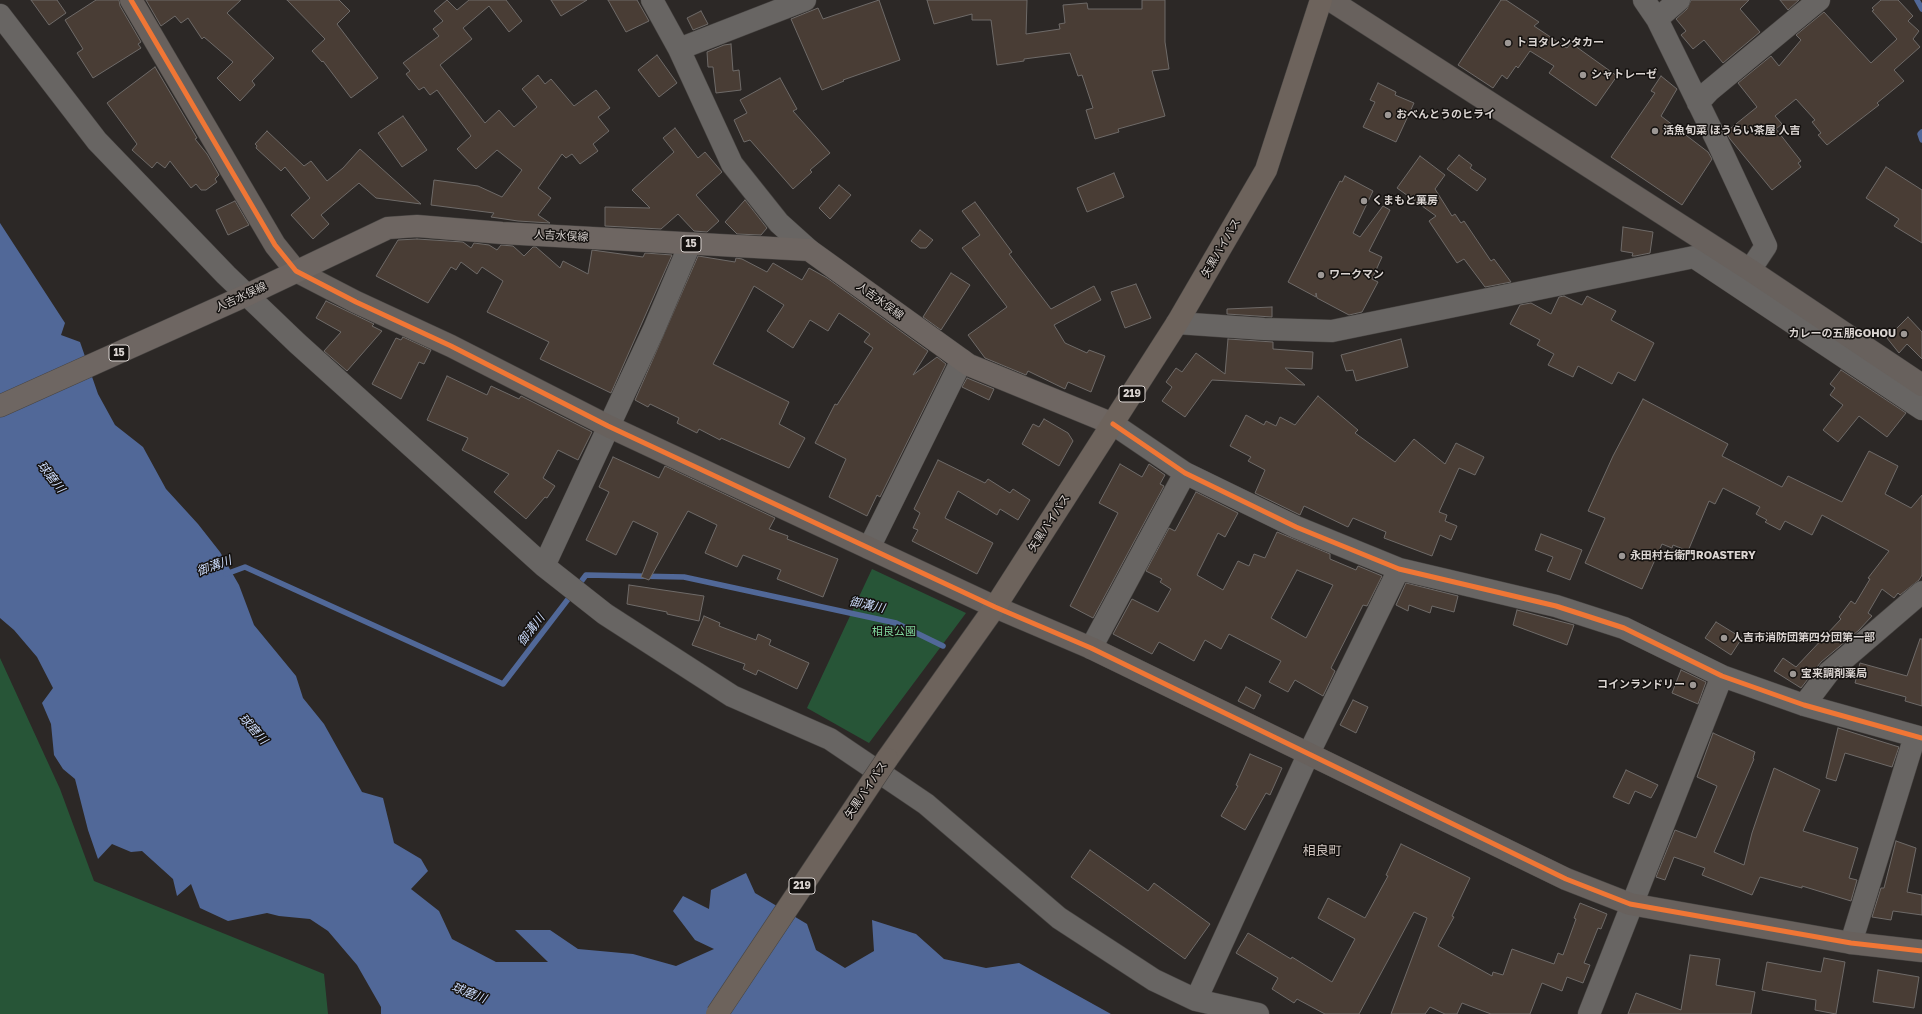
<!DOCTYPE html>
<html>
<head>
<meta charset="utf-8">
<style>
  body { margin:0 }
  canvas { display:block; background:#2c2826 }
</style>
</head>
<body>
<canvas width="1922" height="1014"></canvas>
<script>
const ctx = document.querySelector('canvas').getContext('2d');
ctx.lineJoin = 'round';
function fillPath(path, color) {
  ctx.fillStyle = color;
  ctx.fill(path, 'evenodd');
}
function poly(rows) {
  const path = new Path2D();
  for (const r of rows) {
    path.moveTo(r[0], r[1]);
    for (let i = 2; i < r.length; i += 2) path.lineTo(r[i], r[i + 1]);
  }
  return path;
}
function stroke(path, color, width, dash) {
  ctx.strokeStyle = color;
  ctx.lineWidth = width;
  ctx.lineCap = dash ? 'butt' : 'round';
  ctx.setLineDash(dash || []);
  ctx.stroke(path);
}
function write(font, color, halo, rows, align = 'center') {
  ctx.font = font + ' "Golos Text","Noto Sans JP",sans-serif';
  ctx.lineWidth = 3;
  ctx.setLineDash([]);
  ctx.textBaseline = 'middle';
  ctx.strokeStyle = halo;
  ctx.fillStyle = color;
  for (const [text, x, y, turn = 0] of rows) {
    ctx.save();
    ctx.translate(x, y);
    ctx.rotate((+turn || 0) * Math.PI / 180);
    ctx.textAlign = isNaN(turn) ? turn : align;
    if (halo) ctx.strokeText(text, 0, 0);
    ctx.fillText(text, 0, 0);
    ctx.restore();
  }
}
fillPath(poly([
  [872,569,966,613,869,743,807,708],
  [0,658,60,789,94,881,324,974,328,1014,0,1014]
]), '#275537');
fillPath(poly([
  [0,219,0,223,65,323,61,335,80,342,98,394,115,425,143,447,166,489,198,524,220,552,239,585,254,625,296,676,303,698,324,724,362,792,383,798,394,843,421,859,428,871,411,889,439,911,452,939,496,962,548,962,515,930,550,930,578,949,633,954,676,966,714,949,695,940,673,911,683,896,709,909,711,890,746,873,755,893,807,924,816,950,845,968,874,951,872,920,916,934,944,959,986,968,1019,963,1111,1014,381,1014,381,1007,357,965,328,931,310,919,279,916,267,913,228,921,200,908,191,884,177,896,173,879,142,851,131,852,112,844,98,859,88,830,75,779,63,769,54,755,51,724,42,703,53,688,37,657,14,630,0,618]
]), '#516898');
stroke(poly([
  [1917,0,1922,9],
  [1922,132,1920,134,1922,140],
  [226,574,245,567,503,684,572,594],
  [577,587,586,575,684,577,896,623,943,646]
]), '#516898', 5.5);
const building = poly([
  [31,0,57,0,66,13,49,25,31,0],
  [96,0,119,0,120,6,141,42,138,44,141,48,93,78,77,53,83,49,65,20,96,0],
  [146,0,241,0,227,13,274,58,252,81,255,85,240,101,217,78,233,62,204,37,202,39,188,18,181,23,175,16,161,26,146,0],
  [287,0,339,0,350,11,337,24,378,78,351,98,323,61,322,62,312,51,325,39,287,0],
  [447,0,457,10,469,0,506,0,522,21,509,32,489,6,463,28,472,39,440,65,485,123,499,110,514,127,537,107,522,89,538,75,545,84,551,79,574,106,596,90,610,108,598,117,609,131,593,144,598,151,580,164,572,154,566,158,562,154,538,188,551,198,538,215,550,223,518,221,491,217,494,213,431,205,434,180,478,186,502,197,522,170,497,150,476,169,457,149,471,136,437,90,430,95,424,87,419,90,406,74,410,71,403,63,439,36,433,29,443,21,434,11,447,0],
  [551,0,587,0,561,16,551,0],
  [608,0,637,0,649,21,626,32,608,0],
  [879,0,900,60,843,80,844,81,822,90,791,19,818,8,823,19,879,0],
  [927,0,1027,0,1026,34,1060,29,1059,24,1065,23,1063,5,1087,3,1088,9,1142,9,1142,0,1165,0,1165,42,1169,69,1152,71,1165,116,1118,129,1119,132,1095,139,1086,110,1093,108,1082,75,1078,76,1070,53,1024,59,1024,61,997,65,991,20,972,20,972,14,934,24,927,0],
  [1501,0,1506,0,1539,22,1534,26,1567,48,1571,43,1617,76,1596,106,1549,73,1554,66,1530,51,1518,68,1516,66,1507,79,1502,75,1493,88,1458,65,1501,0],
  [1691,0,1749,0,1740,9,1760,32,1723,63,1704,40,1693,49,1681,35,1686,31,1676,19,1687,9,1691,0],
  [1780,0,1799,0,1788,10,1780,0],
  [1881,0,1898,0,1913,16,1908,21,1919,31,1913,39,1920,47,1894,70,1904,81,1877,103,1879,105,1827,145,1818,135,1821,133,1812,122,1815,120,1796,99,1775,116,1782,124,1776,129,1801,161,1798,163,1801,167,1772,190,1730,139,1726,132,1757,107,1738,83,1771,56,1779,66,1801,40,1796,35,1824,12,1871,63,1897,39,1872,11,1874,10,1872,8,1881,0],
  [701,11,708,24,693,30,687,18,701,11],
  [731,44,733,71,739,70,741,90,716,93,713,67,708,67,707,52,724,45,731,44],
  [657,55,677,83,659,97,638,70,657,55],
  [155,67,197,138,195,139,207,154,219,175,215,179,217,182,206,190,201,190,196,184,191,188,170,161,165,168,157,162,152,168,132,150,137,144,107,103,155,67],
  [1661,76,1677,89,1661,116,1708,152,1712,159,1682,205,1611,157,1655,93,1651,91,1661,76],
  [780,78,797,109,793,111,830,153,810,170,812,172,793,189,750,140,744,142,734,120,747,113,740,100,780,78],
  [1378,83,1396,92,1395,95,1414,103,1396,142,1363,127,1375,102,1370,100,1378,83],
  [403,116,427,150,402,167,378,133,403,116],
  [675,128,698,158,705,152,722,172,696,195,719,221,707,232,694,231,678,214,661,229,605,226,605,207,650,208,632,190,674,152,663,138,675,128],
  [267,131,304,166,311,161,327,181,343,168,360,149,421,204,376,198,359,183,321,215,329,224,313,239,291,215,310,198,285,167,281,171,256,148,257,146,255,144,267,131],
  [1459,155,1472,165,1470,168,1486,179,1477,191,1447,169,1459,155],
  [1420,156,1445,175,1435,189,1452,216,1455,214,1461,223,1464,221,1491,261,1494,259,1511,282,1485,287,1464,259,1457,263,1429,221,1436,216,1397,188,1420,156],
  [1886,167,1922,190,1922,243,1894,226,1899,219,1866,198,1886,167],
  [1114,173,1124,197,1087,212,1077,188,1114,173],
  [1345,176,1373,191,1353,233,1360,237,1383,206,1390,210,1369,251,1382,257,1372,279,1378,282,1362,312,1349,315,1317,298,1316,293,1316,297,1288,282,1329,202,1340,181,1342,182,1345,176],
  [839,185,851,195,830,219,819,208,839,185],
  [745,200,767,228,761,235,737,234,725,222,745,200],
  [235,201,249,225,228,235,216,210,235,201],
  [975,202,1012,252,1009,254,1051,309,1094,286,1101,300,1054,325,1065,343,1087,353,1089,350,1105,356,1091,392,1068,382,1065,389,1028,371,1026,375,985,358,968,335,1007,307,962,248,980,235,962,211,975,202],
  [1623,227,1653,232,1650,253,1635,256,1632,256,1633,253,1621,251,1623,227],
  [920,230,933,240,926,248,920,248,911,241,920,230],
  [417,239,463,242,471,248,474,243,489,245,497,250,501,245,513,246,524,256,533,247,536,247,560,268,563,261,588,274,592,250,643,257,645,253,672,255,611,393,540,359,549,342,487,312,503,281,482,267,477,274,461,262,456,270,451,267,428,303,376,276,398,240,417,239],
  [698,256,735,262,736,258,742,259,767,272,773,263,802,280,809,268,827,278,928,351,913,375,937,357,946,364,880,497,877,495,867,516,829,497,846,459,815,443,835,404,837,405,873,348,864,342,870,334,839,313,828,331,810,320,793,348,767,331,784,305,754,286,713,364,789,402,779,424,805,438,789,468,721,438,720,440,699,429,697,433,677,423,679,418,650,404,648,407,635,400,698,256],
  [951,273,970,285,941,330,923,317,951,273],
  [1136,284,1151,318,1125,328,1111,292,1136,284],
  [1564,296,1582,305,1587,296,1616,311,1611,320,1654,343,1635,381,1618,372,1612,384,1578,366,1573,377,1548,365,1554,354,1537,345,1540,340,1510,324,1520,305,1531,303,1551,314,1559,297,1564,296],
  [326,301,374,324,372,326,382,331,347,371,324,351,341,332,316,318,326,301],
  [1272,307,1272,317,1227,314,1227,309,1272,307],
  [1908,317,1922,332,1922,359,1907,344,1899,353,1887,338,1908,317],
  [403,337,431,350,424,364,419,362,401,399,372,384,396,338,401,340,403,337],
  [1228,339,1273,342,1273,349,1313,352,1312,369,1285,368,1305,385,1212,380,1185,417,1162,401,1172,387,1166,382,1176,368,1182,372,1196,353,1225,374,1228,339],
  [1401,339,1408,367,1356,381,1353,370,1346,371,1341,355,1401,339],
  [1841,370,1906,413,1887,437,1859,416,1838,442,1823,430,1843,405,1830,395,1835,388,1830,384,1841,370],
  [447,376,487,395,491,386,519,399,521,396,592,432,578,460,558,450,543,478,555,486,547,498,545,497,526,519,494,492,509,474,462,450,468,438,427,420,447,376],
  [967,378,994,389,989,400,962,387,967,378],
  [1318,396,1358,430,1355,433,1395,462,1414,439,1445,464,1456,443,1484,457,1475,475,1459,468,1439,512,1447,515,1445,521,1457,526,1451,540,1440,535,1432,556,1384,538,1386,532,1353,518,1348,527,1304,506,1300,515,1255,493,1265,470,1248,461,1251,457,1230,446,1246,415,1264,425,1266,421,1276,426,1280,417,1295,425,1318,396],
  [1643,399,1728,444,1722,456,1782,487,1788,476,1842,502,1869,451,1898,466,1885,494,1911,508,1922,495,1922,575,1919,580,1900,595,1898,593,1894,598,1882,589,1868,613,1872,616,1859,630,1821,662,1801,688,1774,671,1783,658,1796,667,1841,619,1839,617,1851,601,1855,604,1870,579,1868,578,1889,551,1822,515,1812,535,1785,521,1780,530,1765,522,1767,520,1756,514,1760,507,1723,488,1715,504,1709,501,1688,551,1673,545,1672,548,1662,544,1642,589,1585,563,1605,518,1588,511,1613,456,1643,399],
  [1044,419,1068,433,1073,441,1059,466,1022,444,1033,424,1039,427,1044,419],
  [613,457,659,478,665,466,775,518,769,529,788,536,787,539,838,559,823,597,777,579,781,570,743,555,737,567,705,553,717,525,688,511,649,580,641,577,658,533,633,521,616,555,586,540,609,492,599,487,613,457],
  [938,460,985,483,988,479,1010,493,1013,489,1030,500,1018,520,1000,509,997,515,958,491,945,518,993,543,977,574,912,541,918,530,913,528,920,513,914,509,938,460],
  [1120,464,1142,477,1149,464,1165,475,1160,484,1164,486,1093,618,1070,606,1118,513,1099,503,1120,464],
  [1196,492,1238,513,1225,537,1218,533,1197,575,1223,590,1238,561,1249,566,1254,554,1265,558,1277,532,1330,554,1330,559,1356,570,1358,566,1382,576,1367,606,1363,605,1331,668,1335,671,1323,696,1295,680,1288,692,1269,682,1281,661,1229,634,1221,649,1205,640,1194,661,1159,642,1152,654,1113,634,1132,599,1158,612,1171,589,1160,582,1162,579,1146,571,1169,528,1175,531,1196,492],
  [1297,570,1333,585,1306,638,1271,618,1297,570],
  [1541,534,1582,550,1570,580,1547,571,1553,557,1535,550,1541,534],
  [1406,583,1458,596,1454,612,1432,606,1430,613,1409,605,1408,611,1396,605,1406,583],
  [629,585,704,596,699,621,667,614,667,612,627,604,629,585],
  [1517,610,1574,625,1567,645,1513,625,1517,610],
  [704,616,720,623,719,626,756,640,758,634,771,640,769,645,809,663,797,689,758,670,756,675,743,669,745,664,692,645,704,616],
  [1716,622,1742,638,1731,655,1705,638,1716,622],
  [1920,639,1922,639,1922,706,1905,701,1906,697,1855,683,1860,663,1907,676,1920,639],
  [1681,670,1706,682,1698,704,1672,693,1681,670],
  [1246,687,1261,695,1254,709,1238,701,1246,687],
  [1353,700,1368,707,1356,733,1340,725,1353,700],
  [1838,728,1899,747,1892,767,1845,753,1836,781,1826,778,1838,728],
  [1713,733,1755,752,1753,758,1754,759,1714,852,1744,865,1752,833,1774,768,1820,790,1803,831,1858,848,1849,878,1857,880,1851,901,1802,886,1802,888,1760,877,1752,895,1702,875,1705,868,1674,857,1665,880,1656,877,1675,830,1696,838,1717,786,1697,777,1713,733],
  [1250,754,1282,768,1270,795,1266,793,1245,830,1221,816,1238,786,1236,785,1250,754],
  [1626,770,1658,785,1651,798,1635,791,1629,804,1613,797,1626,770],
  [1896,841,1916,848,1907,892,1922,895,1922,915,1893,911,1891,920,1872,917,1881,888,1884,888,1896,841],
  [1401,844,1470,878,1452,916,1454,917,1438,946,1492,976,1493,972,1503,975,1512,949,1554,964,1558,953,1563,955,1576,919,1574,918,1580,903,1607,914,1601,929,1598,928,1584,963,1590,965,1583,983,1567,977,1562,991,1542,983,1530,1014,1491,1014,1462,1003,1457,1014,1445,1014,1430,1007,1425,1014,1391,1014,1427,918,1414,912,1359,1014,1325,1014,1297,999,1294,1003,1272,989,1278,978,1236,953,1248,933,1291,959,1292,957,1332,982,1355,939,1318,918,1328,898,1365,918,1388,876,1386,875,1401,844],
  [1090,850,1148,891,1154,883,1210,924,1185,959,1071,877,1090,850],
  [1690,955,1720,959,1716,985,1755,992,1751,1014,1628,1014,1636,993,1681,1010,1690,955],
  [1824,958,1845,962,1836,1014,1815,1010,1816,1000,1762,990,1767,962,1821,972,1824,958],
  [1878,970,1919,977,1914,1008,1873,1002,1878,970]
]);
fillPath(building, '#493d35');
stroke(building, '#6e6a68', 1);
const street = poly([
  [652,0,679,49,732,164,779,223,809,250],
  [1644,0,1657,19,1716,139,1766,246,1750,270],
  [0,15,97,141,226,275,297,343,544,566,605,614,732,696,830,739,926,804,1059,918,1154,980,1196,1000,1258,1014],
  [1657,19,1679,0],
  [679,49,805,0],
  [1698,103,1709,91,1819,0],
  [1177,323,1264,329,1332,331,1694,257,1922,409],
  [1113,424,1185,473,1296,527,1399,569,1556,606,1624,628,1722,676,1804,705,1922,738],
  [869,548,962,360],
  [544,566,654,329,690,244],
  [1091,648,1185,473],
  [1804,705,1829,672,1922,592],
  [1851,943,1915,736],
  [1196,1000,1308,755,1399,569],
  [1589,1014,1722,676]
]);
const secondary = poly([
  [131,0,275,245,296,271,356,302,451,346,608,426,995,607,1091,648,1566,879,1630,904,1851,943,1922,951],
  [1330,0,1750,270,1922,385]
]);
const primary = poly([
  [0,406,247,295,388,228,417,226,502,233,809,250,969,365,1113,424]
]);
const highway = poly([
  [887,759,995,607,1177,323,1266,170,1321,0]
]);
stroke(street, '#474442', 23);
stroke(secondary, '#474442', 23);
stroke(primary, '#474442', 23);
stroke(highway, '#474442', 23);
stroke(street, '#686563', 22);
stroke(secondary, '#68615d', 22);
stroke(primary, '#6e6662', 22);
stroke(highway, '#6d635c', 22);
const highwayBridge = poly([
  [717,1014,887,759]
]);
stroke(highwayBridge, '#474442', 23, []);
stroke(highwayBridge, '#6d635c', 22);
stroke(poly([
  [131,0,275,245,296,271,356,302,451,346,608,426,995,607,1091,648,1566,879,1630,904,1851,943,1922,951],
  [1113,424,1185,473,1296,527,1399,569,1556,606,1624,628,1722,676,1804,705,1922,738]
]), '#f07635', 5);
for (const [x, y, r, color] of [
  [1508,43,4,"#9d9895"],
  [1583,75,4,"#9d9895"],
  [1388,115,4,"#9d9895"],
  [1655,131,4,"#9d9895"],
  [1364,201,4,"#9d9895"],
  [1321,275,4,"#9d9895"],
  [1904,334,4,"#9d9895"],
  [1622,556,4,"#9d9895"],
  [1724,638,4,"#9d9895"],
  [1793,674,4,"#9d9895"],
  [1693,685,4,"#9d9895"]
]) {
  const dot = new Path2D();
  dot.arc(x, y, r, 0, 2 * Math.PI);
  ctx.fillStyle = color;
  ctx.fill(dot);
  stroke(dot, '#14110f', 1.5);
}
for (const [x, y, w] of [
  [691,244,20],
  [119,353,20],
  [1132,394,26],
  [802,886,26]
]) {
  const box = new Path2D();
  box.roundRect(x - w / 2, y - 8, w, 16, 3);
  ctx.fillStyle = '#14110f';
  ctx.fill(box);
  stroke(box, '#dad4d1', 1);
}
write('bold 10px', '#dad4d1', null, [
  ["15",691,244],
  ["15",119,353],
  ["219",1132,394],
  ["219",802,886]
]);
write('bold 11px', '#dad4d1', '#14110f', [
  ["トヨタレンタカー",1516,43],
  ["シャトレーゼ",1591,75],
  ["おべんとうのヒライ",1396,115],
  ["活魚旬菜 ほうらい茶屋 人吉",1663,131],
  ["くまもと菓房",1372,201],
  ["ワークマン",1329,275],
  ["カレーの五朋GOHOU",1896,334,"right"],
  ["永田村右衛門ROASTERY",1630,556],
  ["人吉市消防団第四分団第一部",1732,638],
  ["宝来調剤薬局",1801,674],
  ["コインランドリー",1685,685,"right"]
], 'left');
write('11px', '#dad4d1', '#14110f', [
  ["人吉水俣線",561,236,3],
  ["矢黒バイパス",1221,248,-60],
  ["人吉水俣線",241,297,-25],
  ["人吉水俣線",880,301,36],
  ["矢黒バイパス",1049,523,-57],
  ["矢黒バイパス",866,790,-56]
]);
write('11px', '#80d79d', '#14110f', [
  ["相良公園",894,632]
]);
write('italic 12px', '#ccdcfc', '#14110f', [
  ["球磨川",51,477,52],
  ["御溝川",214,566,-20],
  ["御溝川",867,605,12],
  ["御溝川",531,630,-53],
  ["球磨川",253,729,48],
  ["球磨川",469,993,21]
]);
write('13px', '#d1c6c0', '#14110f', [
  ["相良町",1322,851]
]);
</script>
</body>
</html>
